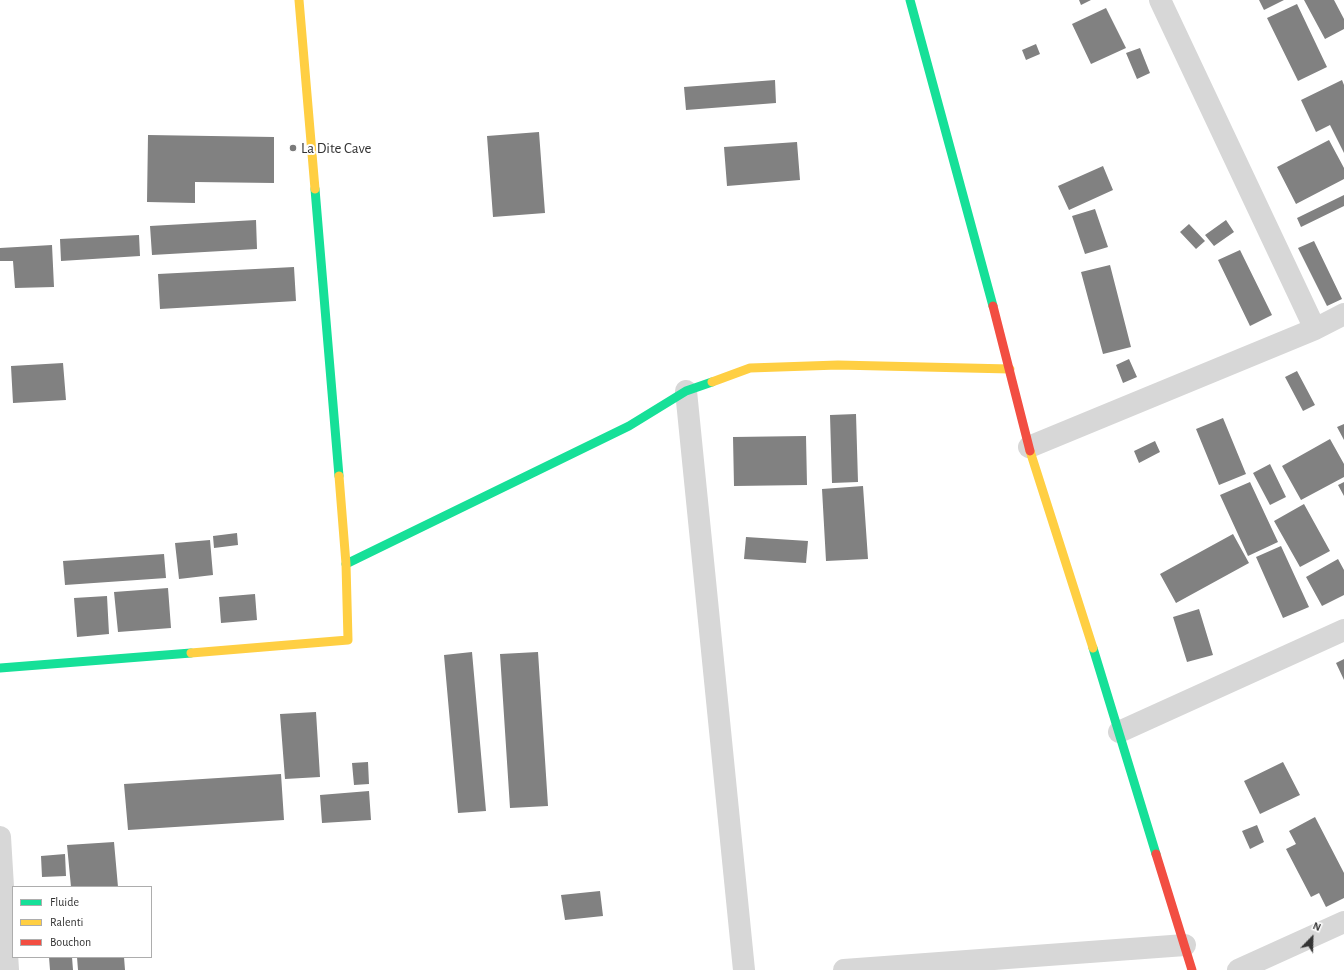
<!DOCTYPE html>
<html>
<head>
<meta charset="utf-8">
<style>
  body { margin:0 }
  #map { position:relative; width:1344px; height:970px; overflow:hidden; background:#fff; font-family:"Alegreya Sans",sans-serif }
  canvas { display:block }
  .legend { position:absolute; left:12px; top:886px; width:140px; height:72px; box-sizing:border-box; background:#fff; border:1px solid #adadad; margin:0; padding:5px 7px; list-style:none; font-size:12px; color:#333 }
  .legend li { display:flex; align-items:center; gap:8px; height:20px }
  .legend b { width:20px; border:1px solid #adadad }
  .north { position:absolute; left:1292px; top:918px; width:40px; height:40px; -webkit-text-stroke:3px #fff; paint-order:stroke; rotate:23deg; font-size:11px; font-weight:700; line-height:16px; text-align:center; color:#333 }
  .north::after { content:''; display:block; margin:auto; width:14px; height:18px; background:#333; clip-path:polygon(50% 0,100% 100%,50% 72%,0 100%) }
</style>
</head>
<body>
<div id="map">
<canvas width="1344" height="970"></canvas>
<ul class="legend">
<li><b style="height:5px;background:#16e098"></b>Fluide</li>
<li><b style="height:5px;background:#ffcf43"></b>Ralenti</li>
<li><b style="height:5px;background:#f24e42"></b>Bouchon</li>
</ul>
<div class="north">N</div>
</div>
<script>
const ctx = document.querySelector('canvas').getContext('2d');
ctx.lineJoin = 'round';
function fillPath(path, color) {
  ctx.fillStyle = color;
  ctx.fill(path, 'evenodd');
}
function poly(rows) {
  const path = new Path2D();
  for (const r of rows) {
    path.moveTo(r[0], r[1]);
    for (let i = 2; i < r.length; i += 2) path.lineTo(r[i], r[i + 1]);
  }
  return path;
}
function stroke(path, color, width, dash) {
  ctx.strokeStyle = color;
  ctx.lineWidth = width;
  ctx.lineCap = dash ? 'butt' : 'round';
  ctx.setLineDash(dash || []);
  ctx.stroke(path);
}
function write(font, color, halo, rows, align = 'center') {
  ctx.font = font + ' "Alegreya Sans",sans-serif';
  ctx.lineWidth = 4;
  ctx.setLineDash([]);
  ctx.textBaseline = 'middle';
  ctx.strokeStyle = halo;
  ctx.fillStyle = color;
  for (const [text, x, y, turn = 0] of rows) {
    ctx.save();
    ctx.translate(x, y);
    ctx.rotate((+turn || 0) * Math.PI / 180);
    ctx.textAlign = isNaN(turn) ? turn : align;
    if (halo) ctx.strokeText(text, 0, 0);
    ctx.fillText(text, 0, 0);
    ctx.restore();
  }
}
fillPath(poly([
  [1079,0,1091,0,1081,5],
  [1259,0,1284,0,1264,10],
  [1304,0,1334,0,1344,19,1344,29,1325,39],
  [1297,4,1327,67,1298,81,1267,18],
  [1106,8,1126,48,1091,64,1072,24],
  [1036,44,1040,54,1026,60,1022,50],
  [1140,48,1150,73,1137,79,1126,53],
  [775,80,776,103,686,110,684,87],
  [1342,80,1344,85,1344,153,1330,125,1316,132,1301,100],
  [539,132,545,213,493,217,487,136],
  [148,135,274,137,274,183,195,182,195,203,147,202],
  [1329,140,1344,168,1344,179,1296,204,1277,167],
  [797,142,800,180,727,186,724,147],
  [1103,166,1113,190,1069,210,1058,186],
  [1344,195,1344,206,1301,227,1297,218],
  [1095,209,1108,247,1085,254,1072,216],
  [256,220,257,249,152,255,150,226],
  [1226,220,1234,232,1214,246,1205,235],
  [1189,224,1205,241,1196,249,1180,232],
  [139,235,140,256,61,261,60,239],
  [1314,241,1342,299,1327,306,1298,248],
  [52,245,54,287,15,288,13,261,0,261,0,248],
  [1240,250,1272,315,1250,326,1218,260],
  [1110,265,1131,347,1103,354,1081,272],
  [294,267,296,301,160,309,158,274],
  [1129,359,1137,377,1123,383,1116,365],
  [63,363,66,400,13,403,11,366],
  [1297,371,1315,405,1303,411,1285,377],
  [856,414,858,482,832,483,830,415],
  [1223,418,1246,474,1219,485,1196,429],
  [1344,424,1344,440,1337,427],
  [806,436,807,485,734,486,733,437],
  [1330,439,1344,464,1344,477,1301,500,1282,466],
  [1155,441,1160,452,1139,463,1134,451],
  [1270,464,1286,497,1270,505,1253,473],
  [1250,482,1278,542,1248,556,1220,495],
  [1344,482,1344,496,1338,485],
  [863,486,868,559,826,561,822,489],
  [1304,504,1330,551,1300,567,1274,521],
  [237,533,238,545,214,548,213,536],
  [1233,534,1249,563,1176,603,1160,574],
  [746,537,808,541,806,563,744,559],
  [210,540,213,575,179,579,175,543],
  [1281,546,1309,607,1283,618,1256,557],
  [164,554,166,578,65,585,63,561],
  [1338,559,1344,570,1344,595,1322,606,1306,577],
  [168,588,171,628,118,632,114,592],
  [255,594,257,620,221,623,219,597],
  [107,596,109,634,77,637,74,598],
  [1199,609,1213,655,1187,662,1173,617],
  [472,652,486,811,458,813,444,655],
  [538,652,548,806,510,808,500,654],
  [1344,659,1344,680,1336,663],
  [316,712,320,777,285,779,280,714],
  [368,762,369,784,354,785,352,763],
  [1283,762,1300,795,1260,814,1244,781],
  [281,774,284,820,128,830,124,784],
  [369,791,371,820,322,823,320,795],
  [1315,817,1344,873,1344,898,1326,907,1319,893,1311,897,1286,849,1296,844,1289,831],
  [1257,825,1264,842,1250,849,1242,831],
  [114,842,118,887,71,887,67,845],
  [65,854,66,876,42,877,41,856],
  [600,891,603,916,565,920,561,895],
  [49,957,72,957,73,970,50,970],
  [77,957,124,957,125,970,78,970]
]), '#818181');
stroke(poly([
  [1160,0,1315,329],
  [686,391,744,970],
  [1029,447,1315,329,1344,314],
  [1119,732,1344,630],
  [0,837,8,970],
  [844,970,1185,945],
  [1238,970,1344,922]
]), '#d7d7d7', 22);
stroke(poly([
  [910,0,993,306],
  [315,189,339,476],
  [346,564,629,426,686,391,712,382],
  [1093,648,1156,854],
  [0,668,191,653]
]), '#16e098', 9);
stroke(poly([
  [299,0,315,189],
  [712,382,750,368,838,365,1010,369],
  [1030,451,1093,648],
  [191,653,348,640,346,564,339,476]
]), '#ffcf43', 9);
stroke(poly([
  [993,306,1030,451],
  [1156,854,1192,970]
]), '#f24e42', 9);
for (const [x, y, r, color] of [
  [293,148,4,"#7a7a7a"]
]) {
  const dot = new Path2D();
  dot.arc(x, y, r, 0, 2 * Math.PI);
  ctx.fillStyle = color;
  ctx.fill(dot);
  stroke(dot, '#fff', 1.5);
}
write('15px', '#333', '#fff', [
  ["La Dite Cave",301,148]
], 'left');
</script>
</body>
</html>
